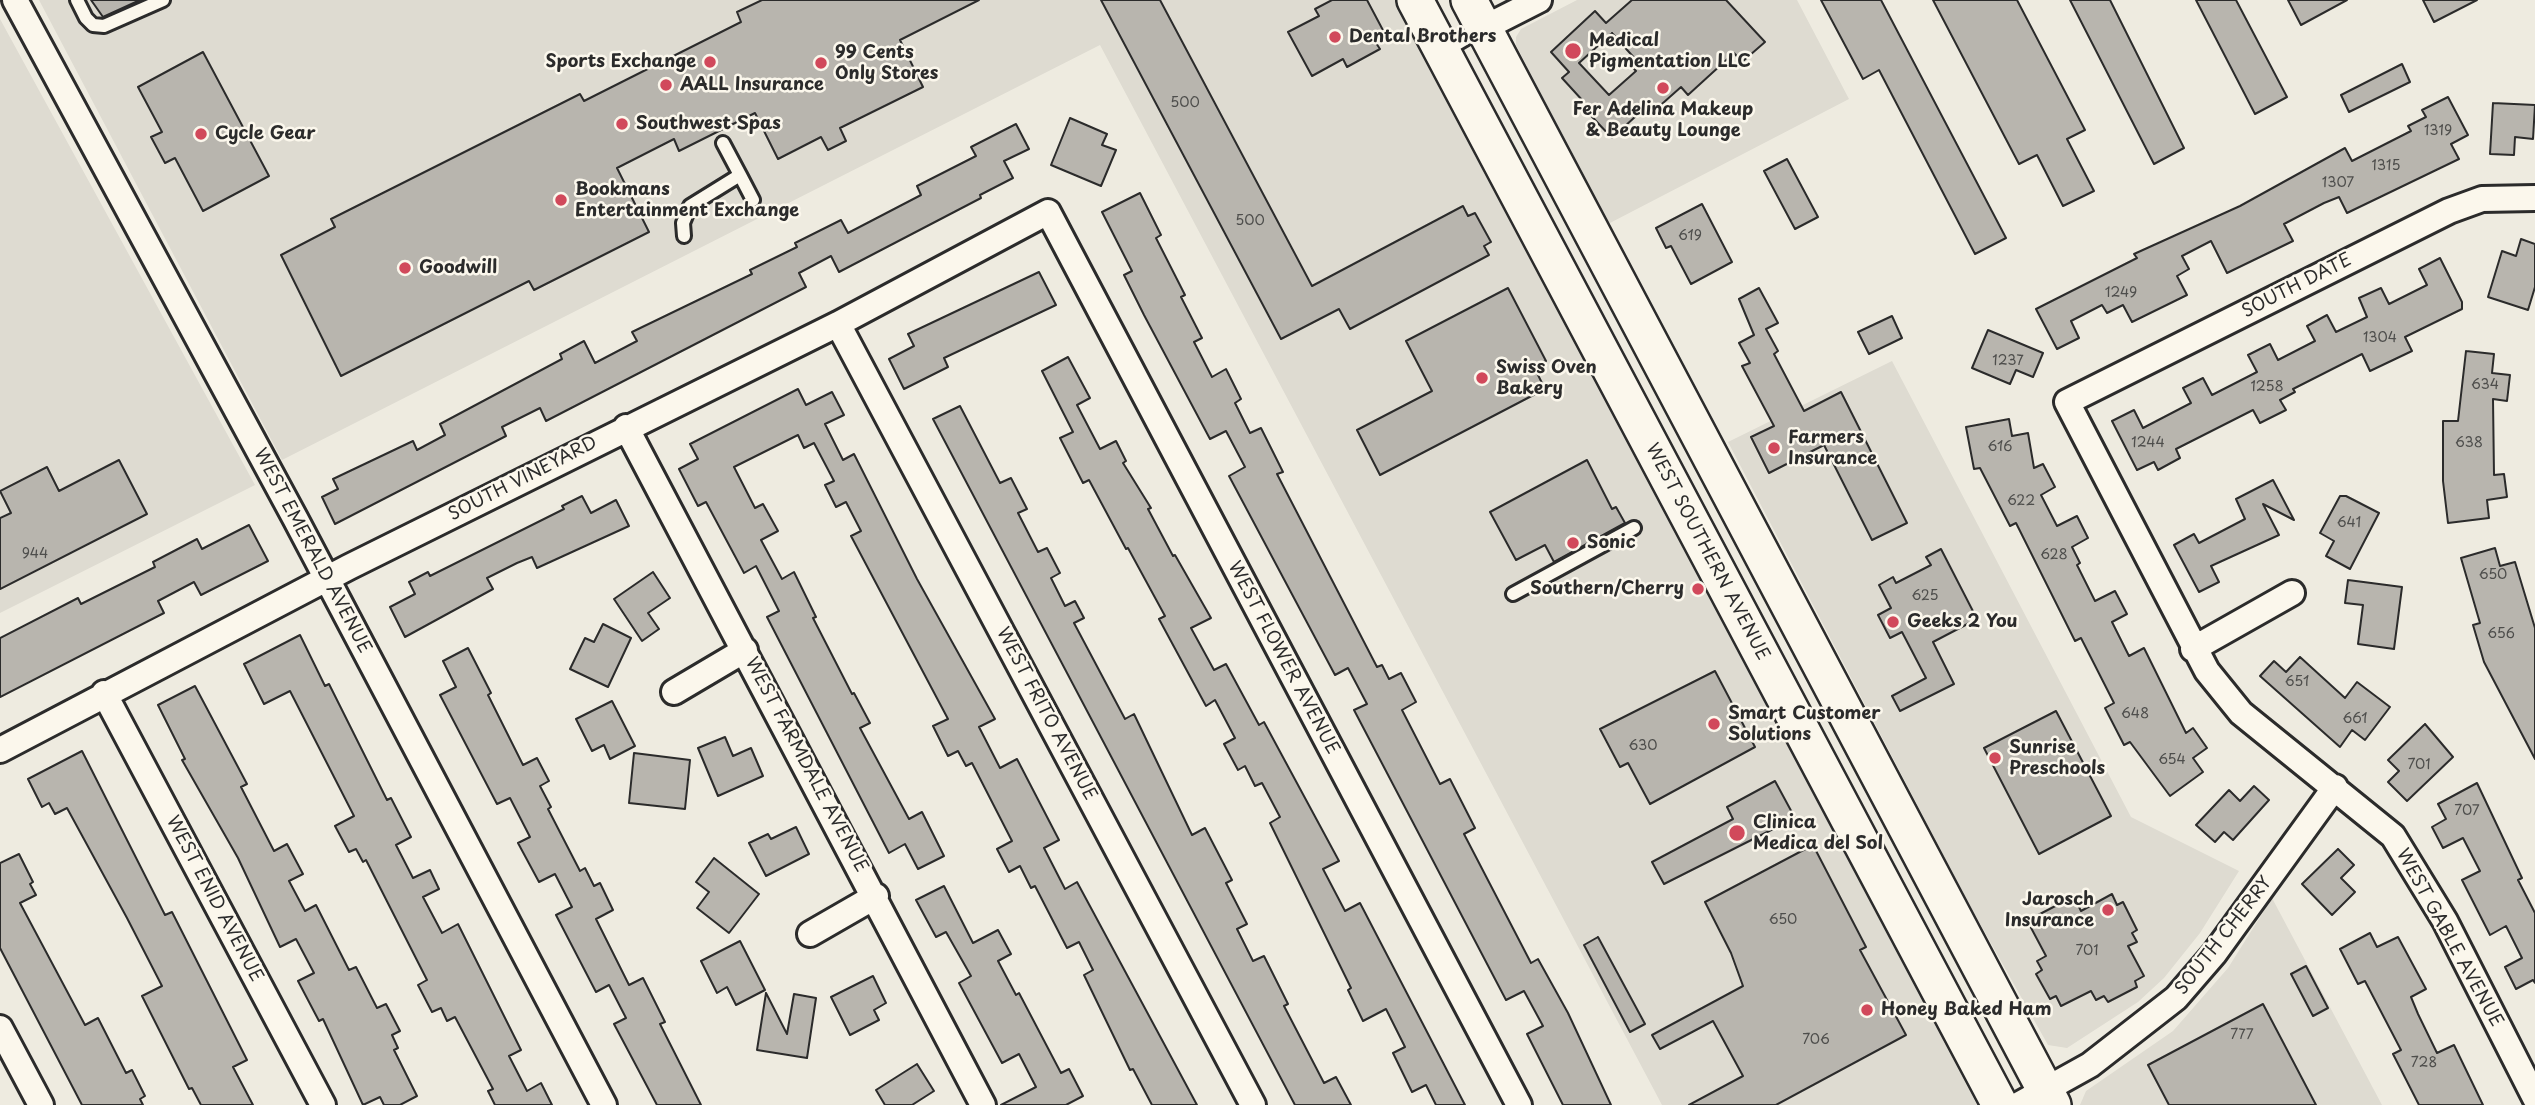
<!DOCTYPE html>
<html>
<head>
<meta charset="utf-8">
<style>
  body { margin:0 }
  canvas { display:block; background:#eeebe0 }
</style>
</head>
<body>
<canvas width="2535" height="1105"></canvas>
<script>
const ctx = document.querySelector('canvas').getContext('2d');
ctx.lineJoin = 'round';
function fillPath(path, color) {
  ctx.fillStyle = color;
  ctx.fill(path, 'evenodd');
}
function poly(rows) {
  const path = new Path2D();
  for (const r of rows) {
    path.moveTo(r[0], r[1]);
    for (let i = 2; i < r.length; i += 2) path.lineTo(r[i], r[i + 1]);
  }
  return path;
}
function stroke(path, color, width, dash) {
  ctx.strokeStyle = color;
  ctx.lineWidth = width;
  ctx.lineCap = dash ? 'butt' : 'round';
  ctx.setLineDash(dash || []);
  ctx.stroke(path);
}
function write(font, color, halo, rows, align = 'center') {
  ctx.font = font + ' "Playpen Sans",sans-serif';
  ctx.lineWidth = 5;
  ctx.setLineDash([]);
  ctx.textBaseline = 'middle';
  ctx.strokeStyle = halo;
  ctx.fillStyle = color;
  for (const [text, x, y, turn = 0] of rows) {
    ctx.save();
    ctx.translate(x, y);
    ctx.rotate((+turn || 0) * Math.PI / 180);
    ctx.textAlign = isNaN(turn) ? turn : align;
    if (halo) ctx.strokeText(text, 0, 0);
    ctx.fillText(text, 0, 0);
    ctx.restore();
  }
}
fillPath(poly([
  [39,0,1395,0,1977,1105,1662,1105,1100,45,282,460],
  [1577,0,1797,0,1849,99,1608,224,1516,45,1516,37,1521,29],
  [0,19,255,485,0,613],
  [1892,361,2131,817,2239,871,2200,933,2164,978,2138,1002,2067,1048,2048,1045,1969,904,1728,442],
  [2272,898,2382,1105,2080,1105,2086,1091,2173,1031,2228,968]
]), '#dedbd1');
const building = poly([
  [91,0,140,0,103,17,91,0],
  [762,0,979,0,900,40,923,87,840,128,846,141,828,150,821,137,778,159,755,113,679,151,674,139,617,168,649,232,534,290,529,281,341,376,281,255,335,227,331,219,580,94,584,101,741,22,737,12,762,0],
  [1101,0,1160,0,1312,286,1463,206,1468,216,1475,213,1491,242,1484,246,1489,255,1350,329,1339,309,1281,339,1101,0],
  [1332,0,1367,0,1385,34,1374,40,1380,49,1347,67,1343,59,1312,76,1288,32,1319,16,1315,9,1332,0],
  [1632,0,1726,0,1765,42,1742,62,1734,53,1688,95,1681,87,1654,111,1648,105,1612,138,1580,104,1583,101,1562,78,1569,72,1551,52,1595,11,1606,23,1632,0],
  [1612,33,1637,61,1631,66,1636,71,1609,95,1579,63,1612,33],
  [1821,0,1881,0,2006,238,1975,254,1879,70,1863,79,1821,0],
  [1933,0,2017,0,2085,130,2067,139,2094,191,2063,206,2037,155,2019,164,1933,0],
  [2070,0,2110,0,2184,148,2154,164,2070,0],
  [2196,0,2236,0,2287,97,2255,114,2196,0],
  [2288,0,2347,0,2301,25,2288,0],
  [2423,0,2477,0,2434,22,2423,0],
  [203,52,269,176,203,211,175,158,165,163,151,137,162,132,138,87,203,52],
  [2402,64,2410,82,2349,112,2341,95,2402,64],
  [2448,97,2468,135,2451,144,2459,159,2347,213,2339,197,2324,203,2284,224,2293,241,2227,273,2211,241,2182,256,2189,269,2177,276,2187,295,2132,322,2123,305,2107,313,2102,305,2071,321,2079,338,2057,349,2036,309,2137,258,2134,254,2240,206,2345,148,2352,161,2411,131,2408,126,2426,117,2422,110,2448,97],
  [2493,103,2535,105,2533,139,2515,137,2514,155,2490,154,2493,103],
  [1070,118,1107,134,1102,145,1116,150,1101,186,1051,165,1070,118],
  [1016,124,1029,149,1004,161,1013,178,980,195,981,198,839,272,831,256,799,273,806,287,546,421,540,408,502,427,506,436,335,524,322,497,338,489,333,479,413,441,417,450,445,435,440,424,562,359,560,354,584,341,595,363,637,341,632,332,752,274,750,270,797,247,795,243,841,220,848,233,921,195,917,186,976,156,971,147,1016,124],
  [1787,159,1818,217,1795,229,1764,171,1787,159],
  [1140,193,1161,235,1156,238,1185,295,1181,297,1202,338,1194,342,1212,377,1226,369,1241,399,1235,403,1250,433,1261,428,1283,472,1277,474,1377,667,1382,665,1389,679,1401,673,1416,702,1402,710,1440,784,1450,779,1475,828,1464,834,1531,963,1538,959,1568,1013,1611,1105,1563,1105,1527,1034,1543,1026,1524,991,1506,1000,1354,710,1367,704,1348,668,1335,675,1229,476,1245,467,1226,431,1210,439,1144,315,1124,275,1132,271,1102,212,1140,193],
  [1702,204,1732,262,1691,284,1671,246,1666,248,1656,228,1702,204],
  [2521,239,2535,244,2535,287,2528,310,2488,297,2502,251,2516,256,2521,239],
  [2440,258,2462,302,2462,309,2405,337,2412,351,2370,371,2362,354,2293,389,2295,392,2280,400,2286,410,2260,423,2253,410,2176,449,2180,458,2158,470,2154,462,2137,470,2112,421,2134,410,2143,428,2191,403,2183,388,2203,378,2212,395,2257,372,2248,355,2270,344,2278,360,2315,341,2307,326,2327,315,2336,332,2367,317,2359,298,2381,288,2389,304,2427,285,2419,269,2440,258],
  [1039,272,1056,305,944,358,948,367,904,389,889,359,914,346,908,334,1039,272],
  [1508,288,1546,361,1534,367,1545,389,1380,475,1357,430,1432,391,1406,341,1508,288],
  [1759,288,1778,323,1766,329,1778,351,1774,354,1804,411,1841,392,1907,523,1872,540,1824,445,1769,473,1751,437,1774,426,1742,366,1750,363,1739,343,1754,335,1739,299,1759,288],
  [1892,316,1902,338,1869,354,1858,332,1892,316],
  [1988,330,2043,353,2033,377,2016,370,2010,384,1972,368,1988,330],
  [2466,351,2494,354,2492,373,2510,375,2507,401,2493,399,2494,475,2504,474,2507,497,2487,500,2489,518,2448,523,2443,481,2443,421,2458,421,2466,351],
  [1068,357,1090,398,1077,405,1100,449,1116,441,1126,461,1123,463,1151,508,1148,509,1173,556,1175,555,1211,618,1191,628,1214,670,1226,664,1259,725,1264,722,1339,861,1323,869,1345,911,1360,903,1465,1105,1436,1105,1426,1085,1412,1092,1393,1053,1405,1047,1386,1009,1363,1021,1348,990,1351,988,1270,823,1280,817,1262,783,1255,786,1245,766,1238,770,1224,744,1235,738,1215,700,1206,706,1159,619,1165,616,1128,548,1126,549,1089,480,1083,483,1060,438,1073,432,1042,371,1068,357],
  [798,389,806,405,832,392,844,415,825,424,843,460,854,454,917,579,995,719,979,727,1000,768,1017,759,1059,840,1044,848,1065,889,1077,882,1197,1105,1152,1105,1133,1069,1130,1070,1084,975,1093,970,1079,942,1067,948,1035,886,1031,888,1020,866,1009,872,997,849,1012,841,972,763,966,766,958,751,948,756,933,726,948,719,851,536,861,531,846,502,836,507,825,485,834,481,814,443,804,448,798,435,734,467,755,508,763,504,778,531,761,540,782,579,794,572,816,617,813,618,852,694,854,693,870,723,860,728,909,819,922,812,944,856,918,869,905,844,889,853,767,617,779,611,756,566,744,573,706,502,698,506,679,469,698,459,690,444,798,389],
  [960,406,1000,483,1011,478,1027,509,1018,513,1038,552,1047,548,1060,573,1051,578,1065,606,1075,601,1084,618,1074,623,1125,719,1134,714,1192,835,1205,828,1232,880,1226,883,1247,924,1237,929,1253,961,1264,956,1288,1004,1284,1006,1324,1083,1336,1077,1351,1105,1295,1105,933,419,960,406],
  [2009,419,2012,436,2028,433,2034,468,2043,464,2055,487,2041,495,2057,526,2077,516,2088,538,2072,547,2080,563,2077,565,2095,601,2115,591,2127,614,2112,622,2129,656,2144,648,2186,733,2193,728,2207,748,2193,758,2203,772,2170,796,2130,742,2124,745,2105,708,2114,703,2081,638,2075,641,2016,523,2010,526,1980,468,1974,469,1966,427,2009,419],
  [119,460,147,514,0,589,0,518,11,513,0,491,47,467,59,491,119,460],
  [1587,460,1612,509,1616,507,1625,523,1554,562,1545,545,1516,560,1490,512,1587,460],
  [2273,480,2294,520,2263,504,2279,535,2211,566,2219,582,2199,592,2174,545,2194,534,2199,543,2245,519,2236,499,2273,480],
  [582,496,591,513,616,500,629,526,537,568,532,557,517,563,487,578,493,589,405,637,390,607,415,594,409,582,428,572,430,576,564,509,562,506,582,496],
  [2340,496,2346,496,2379,513,2350,569,2326,556,2334,541,2320,533,2340,496],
  [249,525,268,561,201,595,194,582,158,601,164,613,0,697,0,638,78,598,81,604,155,567,153,562,197,539,202,549,249,525],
  [2495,548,2500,566,2515,562,2535,628,2535,759,2484,662,2473,625,2480,623,2461,558,2495,548],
  [1941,549,1977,619,1933,642,1954,684,1900,711,1892,696,1926,678,1902,632,1890,638,1878,615,1891,608,1879,585,1893,577,1896,583,1931,565,1926,557,1941,549],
  [653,572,670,598,648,613,659,629,642,641,614,599,653,572],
  [2348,580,2402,587,2394,649,2358,644,2363,605,2345,603,2348,580],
  [603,624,631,638,608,687,570,669,585,638,594,642,603,624],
  [300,635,325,686,329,684,387,800,391,798,411,837,396,845,413,878,430,870,439,889,423,897,442,933,458,924,521,1050,509,1056,527,1091,541,1083,552,1105,495,1105,488,1091,493,1089,455,1017,447,1021,441,1008,432,1012,418,985,427,980,366,860,363,862,356,849,349,852,335,826,354,816,290,691,264,704,244,664,300,635],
  [468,648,491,693,488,695,523,765,537,758,549,781,540,786,551,807,548,809,580,871,585,868,594,886,600,883,613,910,596,919,629,985,643,978,665,1022,660,1024,701,1105,657,1105,614,1024,626,1018,609,985,596,992,556,915,572,907,555,874,539,882,518,843,530,837,510,798,497,804,440,695,456,687,443,661,468,648],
  [2300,657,2345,698,2357,682,2390,707,2365,740,2352,730,2340,747,2260,676,2274,661,2286,672,2300,657],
  [1715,671,1755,747,1650,804,1628,763,1620,767,1600,729,1715,671],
  [195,686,247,784,241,787,274,851,287,844,303,874,289,881,305,911,316,905,349,970,356,967,377,1008,386,1004,400,1031,392,1035,398,1048,394,1050,417,1096,400,1105,384,1105,380,1097,363,1105,323,1019,319,1021,298,981,314,973,296,939,280,947,238,858,182,760,185,759,158,705,195,686],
  [612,701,635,746,610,759,604,745,592,751,576,719,612,701],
  [2056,711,2111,816,2039,854,1984,748,2056,711],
  [2425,724,2453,757,2407,801,2388,782,2399,771,2388,760,2425,724],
  [725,737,733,756,751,748,763,776,718,796,698,748,725,737],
  [82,751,165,915,172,912,247,1060,233,1067,253,1105,201,1105,192,1088,189,1089,142,996,162,986,127,918,67,808,55,814,49,803,42,807,28,779,82,751],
  [634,753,690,760,685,809,629,803,634,753],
  [1775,781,1795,818,1664,884,1652,862,1733,819,1727,807,1775,781],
  [2477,783,2522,878,2518,880,2535,913,2535,983,2533,980,2516,989,2505,967,2522,958,2506,926,2490,935,2462,880,2480,871,2463,838,2443,848,2432,827,2446,819,2438,804,2477,783],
  [2254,786,2269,800,2233,840,2224,832,2215,842,2196,825,2229,790,2240,801,2254,786],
  [796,827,809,854,766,876,749,843,768,834,771,839,796,827],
  [1813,845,1866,947,1860,950,1906,1035,1776,1105,1689,1105,1743,1076,1713,1021,1660,1049,1652,1035,1743,986,1731,953,1705,902,1813,845],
  [2338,849,2354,865,2341,878,2355,892,2332,915,2302,884,2338,849],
  [19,854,33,882,30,884,36,895,20,903,85,1025,98,1018,126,1073,132,1070,145,1096,140,1099,143,1105,82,1105,0,948,0,863,19,854],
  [714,858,759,894,729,933,697,908,709,892,696,882,714,858],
  [944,886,973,943,998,930,1011,954,998,961,1016,995,1019,993,1061,1073,1069,1069,1083,1096,1066,1105,1001,1105,1036,1087,1019,1054,1002,1063,959,983,971,976,946,932,936,937,916,900,944,886],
  [2112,894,2117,905,2123,902,2137,930,2132,933,2137,942,2128,946,2144,976,2135,981,2137,987,2108,1002,2104,996,2096,1000,2091,991,2061,1006,2056,996,2050,999,2036,974,2042,970,2037,961,2046,956,2029,924,2041,919,2038,915,2065,901,2066,903,2075,899,2081,911,2112,894],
  [2370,933,2377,947,2398,937,2426,989,2411,997,2418,1014,2437,1053,2454,1045,2483,1105,2419,1105,2393,1054,2401,1050,2365,981,2358,984,2340,949,2370,933],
  [1598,937,1645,1024,1630,1032,1584,945,1598,937],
  [740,941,765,990,736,1005,727,987,717,993,701,961,740,941],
  [2306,966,2328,1008,2313,1016,2291,974,2306,966],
  [873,976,886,1003,874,1010,879,1020,850,1035,831,997,873,976],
  [766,993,787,1034,794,994,816,998,807,1058,757,1050,766,993],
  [2263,1004,2316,1105,2169,1105,2148,1065,2263,1004],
  [917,1064,934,1091,912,1105,885,1105,876,1090,917,1064]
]);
fillPath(building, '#b8b5ae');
stroke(building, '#2b2b2b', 2);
const service = poly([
  [77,0,86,18,93,25,104,26,163,0],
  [1443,52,1482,29],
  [723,143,740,175],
  [684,236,683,223,690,206,740,175,753,200],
  [1513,594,1634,528]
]);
const minor = poly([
  [15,0,295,518,604,1105],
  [1484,28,1539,0],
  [2535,198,2482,199,2449,211,2067,402,2207,671,2241,713,2393,836,2445,921,2535,1098],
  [838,324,1253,1105],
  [626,427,983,1105],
  [2193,649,2292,593],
  [674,692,745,650],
  [104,693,323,1105],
  [0,750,349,567,838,324,1048,212,1519,1105],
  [810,934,876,896],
  [0,1028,41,1105],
  [2018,1105,2090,1065,2176,998,2214,954,2335,787]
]);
const secondary = poly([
  [1415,0,2000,1105],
  [1469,0,2053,1105]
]);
stroke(service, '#2b2b2b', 18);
stroke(minor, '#2b2b2b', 30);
stroke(secondary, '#2b2b2b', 40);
stroke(service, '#fbf7ec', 12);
stroke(minor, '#fbf7ec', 24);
stroke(secondary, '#fbf7ec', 35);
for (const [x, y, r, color] of [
  [1335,37,7,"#d1495b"],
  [1573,51,9,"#d1495b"],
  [710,62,7,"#d1495b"],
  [821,63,7,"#d1495b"],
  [666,85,7,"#d1495b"],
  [1663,88,7,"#d1495b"],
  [622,124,7,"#d1495b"],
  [201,134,7,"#d1495b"],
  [561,200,7,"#d1495b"],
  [405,268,7,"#d1495b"],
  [1482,378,7,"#d1495b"],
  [1774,448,7,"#d1495b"],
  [1573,543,7,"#d1495b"],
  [1698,589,7,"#d1495b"],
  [1893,622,7,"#d1495b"],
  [1714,724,7,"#d1495b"],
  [1995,758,7,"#d1495b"],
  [1737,833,9,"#d1495b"],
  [2108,910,7,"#d1495b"],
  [1867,1010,7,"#d1495b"]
]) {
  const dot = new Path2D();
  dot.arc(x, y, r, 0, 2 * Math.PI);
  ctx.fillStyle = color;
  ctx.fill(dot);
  stroke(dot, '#fbf7ec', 2.5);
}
write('14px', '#4e4e4c', null, [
  ["500",1185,103],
  ["1319",2438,131],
  ["1315",2386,166],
  ["1307",2338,183],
  ["500",1250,221],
  ["619",1690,236],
  ["1249",2121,293],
  ["1304",2380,338],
  ["1237",2008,361],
  ["634",2485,385],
  ["1258",2267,387],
  ["1244",2148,443],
  ["638",2469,443],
  ["616",2000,447],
  ["622",2021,501],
  ["641",2349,523],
  ["944",35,554],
  ["628",2054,555],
  ["650",2493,575],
  ["625",1925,596],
  ["656",2501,634],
  ["651",2297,682],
  ["648",2135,714],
  ["661",2355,719],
  ["630",1643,746],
  ["654",2172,760],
  ["701",2419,765],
  ["707",2467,811],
  ["650",1783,920],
  ["701",2087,951],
  ["777",2242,1035],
  ["706",1816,1040],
  ["728",2424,1063]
]);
write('bold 18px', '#2b2b2b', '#fbf7ec', [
  ["Dental Brothers",1349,37],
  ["Medical",1589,41],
  ["Pigmentation LLC",1589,62],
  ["99 Cents",835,53],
  ["Only Stores",835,74],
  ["Sports Exchange",696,62,"right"],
  ["AALL Insurance",680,85],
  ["Fer Adelina Makeup",1663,110,"center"],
  ["& Beauty Lounge",1663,131,"center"],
  ["Southwest Spas",636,124],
  ["Cycle Gear",215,134],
  ["Bookmans",575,190],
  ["Entertainment Exchange",575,211],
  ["Goodwill",419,268],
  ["Swiss Oven",1496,368],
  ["Bakery",1496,389],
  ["Farmers",1788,438],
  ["Insurance",1788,459],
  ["Sonic",1587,543],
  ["Southern/Cherry",1684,589,"right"],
  ["Geeks 2 You",1907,622],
  ["Smart Customer",1728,714],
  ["Solutions",1728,735],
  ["Sunrise",2009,748],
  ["Preschools",2009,769],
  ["Clinica",1753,823],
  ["Medica del Sol",1753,844],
  ["Jarosch",2094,900,"right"],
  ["Insurance",2094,921,"right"],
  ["Honey Baked Ham",1881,1010]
], 'left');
write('18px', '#2b2b2b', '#fbf7ec', [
  ["SOUTH DATE",2297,286,-27],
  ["SOUTH VINEYARD",523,479,-27],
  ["WEST EMERALD AVENUE",312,551,62],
  ["WEST SOUTHERN AVENUE",1707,552,62],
  ["WEST FLOWER AVENUE",1283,658,62],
  ["WEST FRITO AVENUE",1046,714,62],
  ["WEST FARMDALE AVENUE",806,765,62],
  ["WEST ENID AVENUE",214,899,62],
  ["SOUTH CHERRY",2224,936,-52],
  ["WEST GABLE AVENUE",2449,938,61]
]);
</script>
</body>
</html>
